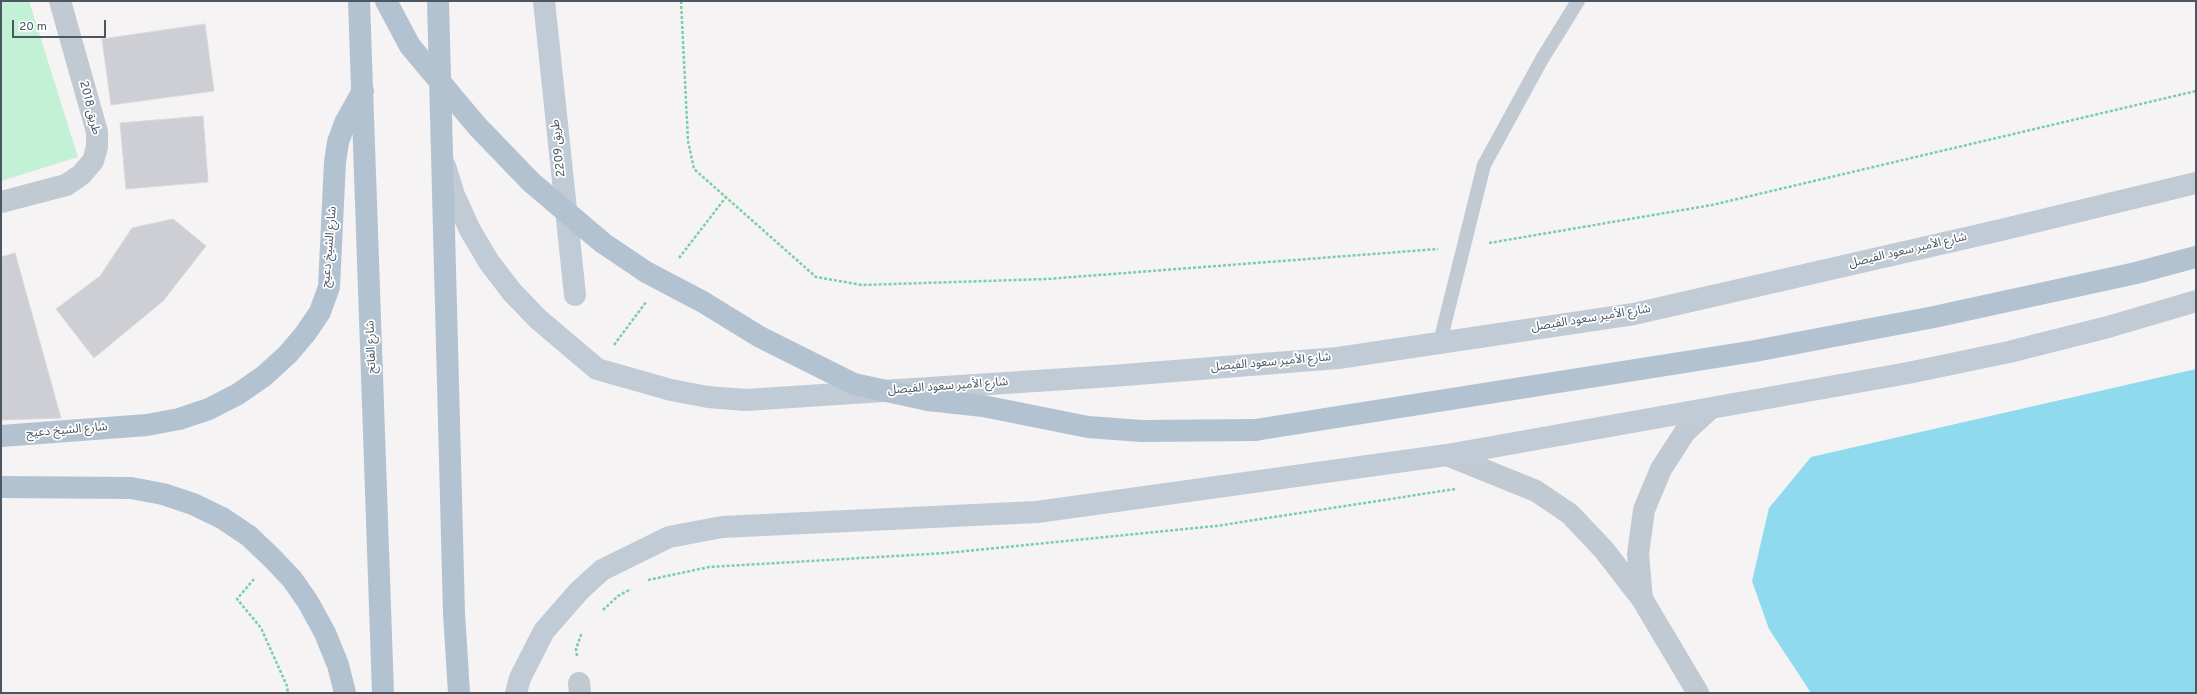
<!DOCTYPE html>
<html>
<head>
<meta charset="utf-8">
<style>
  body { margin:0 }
  #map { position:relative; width:2197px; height:694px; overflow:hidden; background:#f5f3f3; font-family:Overpass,sans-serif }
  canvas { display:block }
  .frame { position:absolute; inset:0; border:2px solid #4a5661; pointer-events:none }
  .scale { position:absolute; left:12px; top:20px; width:94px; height:18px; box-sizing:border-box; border:2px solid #4a5661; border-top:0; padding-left:5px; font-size:12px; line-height:14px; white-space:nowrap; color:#4a5661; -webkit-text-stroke:3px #fff; paint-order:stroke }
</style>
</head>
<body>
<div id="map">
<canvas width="2197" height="694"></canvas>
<div class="frame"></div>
<div class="scale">20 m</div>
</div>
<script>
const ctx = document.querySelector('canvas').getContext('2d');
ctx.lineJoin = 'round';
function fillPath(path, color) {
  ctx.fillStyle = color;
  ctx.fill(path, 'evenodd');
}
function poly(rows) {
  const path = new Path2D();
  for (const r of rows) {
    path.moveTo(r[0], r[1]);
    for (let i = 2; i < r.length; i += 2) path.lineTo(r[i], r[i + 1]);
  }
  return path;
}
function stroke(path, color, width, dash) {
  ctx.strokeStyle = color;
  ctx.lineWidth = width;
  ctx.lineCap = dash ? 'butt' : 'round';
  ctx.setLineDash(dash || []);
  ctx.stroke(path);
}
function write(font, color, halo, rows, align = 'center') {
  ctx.font = font + ' Overpass,"Noto Sans Arabic",sans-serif';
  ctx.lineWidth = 3.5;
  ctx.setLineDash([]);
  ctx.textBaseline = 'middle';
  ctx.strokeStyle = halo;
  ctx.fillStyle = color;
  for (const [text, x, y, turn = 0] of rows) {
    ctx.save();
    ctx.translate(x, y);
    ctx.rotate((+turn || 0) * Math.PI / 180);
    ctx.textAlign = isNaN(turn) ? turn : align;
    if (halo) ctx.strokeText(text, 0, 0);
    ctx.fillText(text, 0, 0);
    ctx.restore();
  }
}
fillPath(poly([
  [1,1,29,1,78,157,1,181]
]), '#c3f1d5');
fillPath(poly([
  [2196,369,2196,693,1811,693,1769,629,1752,581,1769,508,1811,457]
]), '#90daee');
const building = poly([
  [205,24,214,91,111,105,102,39,205,24],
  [203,116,208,182,126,189,120,123,203,116],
  [173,219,206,246,163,301,94,358,56,309,100,276,132,228,173,219],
  [15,253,61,418,1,420,1,257,15,253]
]);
fillPath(building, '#cdcfd5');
stroke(building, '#d7d9de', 1);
stroke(poly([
  [681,1,688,141,694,169,816,277,862,285,1047,279,1438,249],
  [1489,243,1712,205,2196,91],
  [679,258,726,197],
  [614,345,646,302],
  [254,579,237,599,261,628,287,686,288,693],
  [648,580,709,567,946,553,1216,526,1455,489],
  [603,610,618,596,631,589],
  [577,656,576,649,582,632]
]), '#7ad0a6', 2.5, [3, 2]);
stroke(poly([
  [1440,342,1484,165,1542,59,1578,1]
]), '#c1cad2', 14);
stroke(poly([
  [1,202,66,185,81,175,93,161,97,147,97,132,60,1],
  [1447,455,1536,491,1570,514,1604,550,1642,599,1698,693],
  [1642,599,1638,554,1644,510,1661,469,1685,432,1710,409],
  [579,683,580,693]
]), '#c1cad2', 22);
stroke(poly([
  [544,1,575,295],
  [445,166,454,195,470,230,489,262,512,292,538,319,597,369,671,390,708,397,746,400,1112,376,1338,358,1634,314,2001,230,2196,183],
  [516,693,520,678,544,631,579,591,602,570,669,537,722,527,1037,512,1447,455,1908,373,2009,352,2108,327,2196,301]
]), '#c1cbd6', 22);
stroke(poly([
  [359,1,383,693],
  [438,1,454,613,459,693],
  [1255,430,1755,351,1934,317,2136,273,2196,257],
  [1,436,147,425,179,419,209,409,238,394,264,376,288,354,305,334,320,312,329,287,335,162,338,142,345,123,363,91],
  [1,487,131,488,163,494,193,504,222,518,249,536,272,558,292,579,308,602,325,633,338,665,345,693]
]), '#b3c2d1', 22);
stroke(poly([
  [386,1,410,46,477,126,531,182,603,243,646,272,703,302,760,337,854,384,928,400,983,406,1088,427,1142,431,1255,430]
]), '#b3c2d1', 22);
write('12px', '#4a5661', '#fff', [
  ["طريق 2018",89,108,76],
  ["طريق 2209",559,148,-96],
  ["شارع الشيخ دعيج",330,247,-85],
  ["شارع الأمير سعود الفيصل",1908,251,-13],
  ["شارع الأمير سعود الفيصل",1591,319,-9],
  ["شارع الفاتح",372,347,-92],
  ["شارع الأمير سعود الفيصل",1271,363,-5],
  ["شارع الأمير سعود الفيصل",948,387,-4],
  ["شارع الشيخ دعيج",67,431,-5]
]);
</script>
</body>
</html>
